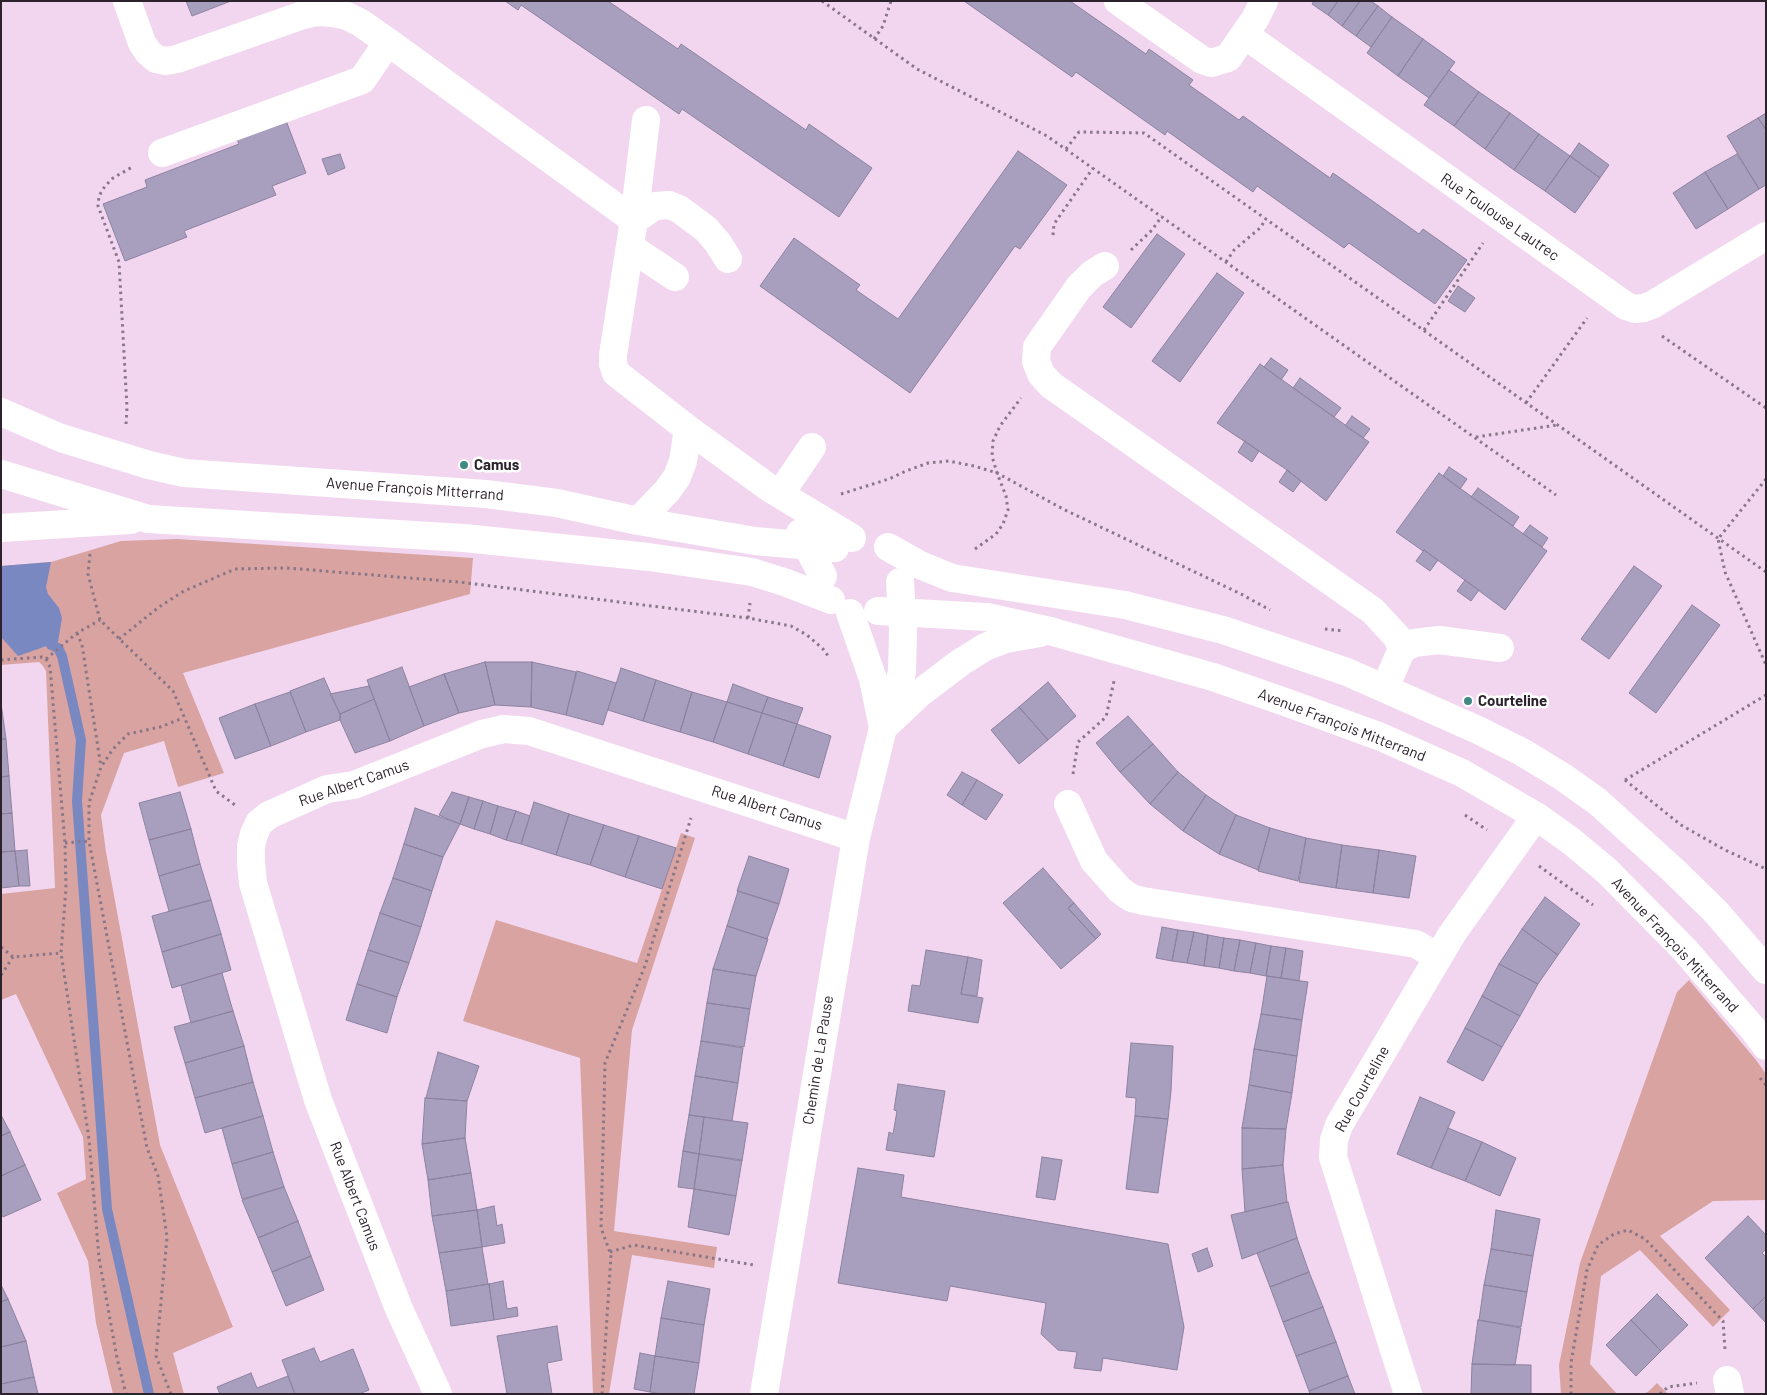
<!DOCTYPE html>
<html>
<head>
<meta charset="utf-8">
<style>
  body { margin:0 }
  #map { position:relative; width:1767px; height:1395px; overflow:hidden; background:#f2d6f0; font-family:Barlow,sans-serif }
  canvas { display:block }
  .frame { position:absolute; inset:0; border:2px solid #2c222b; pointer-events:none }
</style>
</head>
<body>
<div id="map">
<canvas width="1767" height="1395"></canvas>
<div class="frame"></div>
</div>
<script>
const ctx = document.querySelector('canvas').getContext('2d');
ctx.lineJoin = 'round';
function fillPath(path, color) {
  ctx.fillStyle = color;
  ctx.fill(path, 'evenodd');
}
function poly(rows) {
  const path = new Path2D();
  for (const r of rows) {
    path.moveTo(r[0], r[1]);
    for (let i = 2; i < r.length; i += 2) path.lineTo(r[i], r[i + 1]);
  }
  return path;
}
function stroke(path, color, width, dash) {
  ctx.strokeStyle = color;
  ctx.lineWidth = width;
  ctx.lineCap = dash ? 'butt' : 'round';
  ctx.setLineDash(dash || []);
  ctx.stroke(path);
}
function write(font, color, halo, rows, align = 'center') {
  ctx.font = font + ' Barlow,sans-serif';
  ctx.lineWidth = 5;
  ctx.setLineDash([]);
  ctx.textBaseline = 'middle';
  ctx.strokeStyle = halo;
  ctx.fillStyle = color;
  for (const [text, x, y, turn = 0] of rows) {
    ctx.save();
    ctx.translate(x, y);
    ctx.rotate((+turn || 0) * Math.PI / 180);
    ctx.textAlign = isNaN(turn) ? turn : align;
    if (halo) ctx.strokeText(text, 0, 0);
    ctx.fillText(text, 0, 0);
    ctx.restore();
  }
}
fillPath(poly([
  [177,539,473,558,470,594,183,673,224,773,178,787,164,741,124,753,101,815,106,852,160,1145,233,1327,173,1353,184,1394,113,1394,96,1323,88,1261,57,1193,86,1179,83,1137,16,994,1,1000,1,894,55,888,46,671,43,666,39,662,1,665,1,566,51,562,121,541],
  [681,833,695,838,632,1030,614,1231,717,1247,714,1268,632,1255,609,1394,593,1394,580,1058,463,1021,496,920,637,963],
  [1689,980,1756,1060,1766,1074,1766,1200,1713,1201,1660,1236,1730,1310,1713,1327,1640,1250,1601,1276,1590,1364,1617,1394,1561,1394,1559,1365,1580,1263,1677,992],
  [1657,1383,1668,1394,1644,1394,1649,1391]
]), '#d8a3a0');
fillPath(poly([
  [51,562,46,587,48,594,59,608,62,618,58,642,18,656,1,637,1,566]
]), '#7a88c2');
stroke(poly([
  [51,645,58,648,62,656,81,740,77,801,107,1209,149,1394]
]), '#7a88c2', 10);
const building = poly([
  [186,1,231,1,192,16,186,1],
  [505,1,608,1,678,49,681,44,806,130,809,124,872,168,839,217,682,109,679,114,521,5,518,10,505,1],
  [964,1,1070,1,1146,54,1149,49,1193,80,1189,85,1239,120,1243,116,1330,178,1333,173,1419,234,1423,229,1467,260,1435,304,1349,243,1344,248,1257,186,1253,192,1167,131,1165,135,1076,72,1072,77,964,1],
  [1314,1,1338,1,1328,15,1312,4,1314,1],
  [1338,1,1360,1,1342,26,1328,15,1338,1],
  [1360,1,1371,1,1378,6,1356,36,1342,26,1360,1],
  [1378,6,1392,17,1371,47,1356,36,1378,6],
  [1392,17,1423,39,1398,76,1367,53,1392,17],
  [1423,39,1455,62,1429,98,1398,76,1423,39],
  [1449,70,1479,92,1454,126,1424,105,1449,70],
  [1479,92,1510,113,1485,149,1454,126,1479,92],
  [1510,113,1539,134,1514,170,1485,149,1510,113],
  [1766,113,1766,130,1758,118,1766,113],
  [285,118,306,173,272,186,276,195,184,231,187,237,125,261,103,204,147,187,145,180,239,144,236,137,285,118],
  [1758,118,1766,130,1766,185,1759,189,1727,136,1758,118],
  [1539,134,1570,156,1545,191,1514,170,1539,134],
  [1579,143,1609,165,1600,178,1570,156,1579,143],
  [1018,151,1067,185,1020,249,1015,246,910,393,760,286,794,238,860,285,856,290,898,319,1018,151],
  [340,154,345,168,328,175,322,159,340,154],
  [1737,154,1759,189,1728,209,1705,172,1737,154],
  [1570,156,1600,178,1575,213,1545,191,1570,156],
  [1705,172,1728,209,1696,229,1673,193,1705,172],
  [1157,234,1185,254,1131,328,1103,307,1157,234],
  [1217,273,1244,293,1180,382,1152,361,1217,273],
  [1458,286,1475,298,1465,312,1448,301,1458,286],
  [1271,358,1288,370,1281,380,1264,367,1271,358],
  [1260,364,1369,442,1326,501,1287,470,1217,423,1260,364],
  [1300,378,1341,408,1334,417,1293,388,1300,378],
  [1352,416,1370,429,1363,438,1345,426,1352,416],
  [1245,441,1259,451,1252,462,1238,452,1245,441],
  [1449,467,1467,479,1460,489,1443,476,1449,467],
  [1287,470,1301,481,1293,492,1279,482,1287,470],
  [1439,473,1547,551,1505,610,1424,550,1423,551,1396,532,1439,473],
  [1478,488,1519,517,1513,526,1471,497,1478,488],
  [1530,525,1548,538,1542,547,1523,534,1530,525],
  [1424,550,1438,560,1430,571,1416,561,1424,550],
  [1634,566,1662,586,1609,659,1581,639,1634,566],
  [1465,580,1479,590,1471,601,1457,591,1465,580],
  [1692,605,1720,625,1656,713,1629,693,1692,605],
  [485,662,532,662,531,707,495,705,485,662],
  [485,662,495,705,459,713,444,674,485,662],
  [532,662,576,672,566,715,531,707,532,662],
  [402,667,424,726,390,741,367,680,402,667],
  [621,668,656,680,643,721,608,710,621,668],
  [577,671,616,683,603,725,566,715,577,671],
  [444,674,459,713,424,726,409,687,444,674],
  [324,678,340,714,340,720,306,732,290,691,324,678],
  [656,680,692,692,680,732,643,721,656,680],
  [1048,682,1076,716,1048,740,1019,707,1048,682],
  [733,684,768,697,762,713,727,702,733,684],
  [369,686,374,699,340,714,330,694,369,686],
  [290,692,306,732,271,746,255,704,290,692],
  [692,692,727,702,713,742,680,732,692,692],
  [768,697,803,708,797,724,762,713,768,697],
  [374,699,390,741,355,753,340,720,340,714,374,699],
  [727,702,762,713,748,754,713,742,727,702],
  [1,703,6,739,1,739,1,703],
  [255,704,271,746,235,759,219,718,255,704],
  [1019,707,1048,740,1019,764,991,730,1019,707],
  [762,713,797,724,783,766,748,754,762,713],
  [1128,716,1153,744,1120,772,1096,743,1128,716],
  [797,724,831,736,819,778,783,766,797,724],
  [1,739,6,739,9,776,1,777,1,739],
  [1153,744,1178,772,1150,804,1120,772,1153,744],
  [962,772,977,780,962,805,947,795,962,772],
  [1178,772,1206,795,1183,831,1150,804,1178,772],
  [9,776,12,813,1,814,1,777,9,776],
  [977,780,1003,795,986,820,962,805,977,780],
  [180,792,191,829,149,840,139,803,180,792],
  [452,792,469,797,460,824,439,815,452,792],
  [1206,795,1236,815,1219,854,1183,831,1206,795],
  [469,797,483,801,474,829,460,824,469,797],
  [483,801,498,806,490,834,474,829,483,801],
  [534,802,569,814,556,855,521,844,534,802],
  [498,806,516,811,506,840,490,834,498,806],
  [415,808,460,824,443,857,404,844,415,808],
  [516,811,530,816,521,844,506,840,516,811],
  [12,813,15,851,1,852,1,814,12,813],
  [569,814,604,825,590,865,556,855,569,814],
  [1236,815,1270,828,1258,870,1219,854,1236,815],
  [604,825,639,836,625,877,590,865,604,825],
  [1270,828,1306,838,1298,881,1258,871,1270,828],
  [191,829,200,864,159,876,149,840,191,829],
  [639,836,676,848,662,889,625,877,639,836],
  [1306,838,1342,845,1336,888,1299,882,1306,838],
  [404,844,443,857,432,891,393,878,404,844],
  [1342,845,1379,850,1373,893,1336,888,1342,845],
  [27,850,30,886,19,886,15,851,27,850],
  [1379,850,1416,856,1409,898,1373,893,1379,850],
  [15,851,19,886,1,888,1,852,15,851],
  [749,856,789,869,779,904,737,891,749,856],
  [200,864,211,900,169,911,159,876,200,864],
  [1043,868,1074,903,1068,908,1096,939,1061,969,1003,903,1043,868],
  [393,878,432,891,421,927,380,913,393,878],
  [738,891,779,904,767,939,727,926,738,891],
  [1545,897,1580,924,1558,955,1522,929,1545,897],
  [211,900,221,934,162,952,152,916,211,900],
  [1074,903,1101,934,1096,939,1068,908,1074,903],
  [380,913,421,927,409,963,368,950,380,913],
  [727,926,768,939,756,976,713,969,727,926],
  [1162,927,1178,930,1172,961,1156,958,1162,927],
  [1522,929,1558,955,1538,984,1499,964,1522,929],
  [1178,930,1194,932,1187,963,1172,961,1178,930],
  [1194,932,1208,935,1204,966,1187,963,1194,932],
  [221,934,231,970,172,988,162,952,221,934],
  [1208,935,1224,938,1219,968,1204,966,1208,935],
  [1224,938,1240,940,1234,971,1219,968,1224,938],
  [1240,940,1256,943,1250,973,1234,971,1240,940],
  [1256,943,1271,946,1266,976,1250,973,1256,943],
  [1271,946,1286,948,1281,978,1266,976,1271,946],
  [1286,948,1303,951,1299,981,1281,978,1286,948],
  [368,950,409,963,397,997,357,984,368,950],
  [926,950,968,957,961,994,983,998,978,1023,908,1011,912,985,920,986,926,950],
  [968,957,982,960,977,996,961,994,968,957],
  [1499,964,1538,984,1520,1016,1482,996,1499,964],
  [713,969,756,976,750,1009,707,1003,713,969],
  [222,973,233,1011,191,1023,181,985,222,973],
  [1267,976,1308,982,1302,1020,1261,1014,1267,976],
  [357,984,397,997,387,1033,346,1020,357,984],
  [1482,996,1520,1016,1502,1047,1465,1028,1482,996],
  [707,1003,750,1009,744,1047,701,1041,707,1003],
  [233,1011,244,1046,185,1063,174,1027,233,1011],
  [1261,1014,1302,1020,1297,1056,1254,1049,1261,1014],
  [1465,1028,1502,1047,1483,1081,1447,1062,1465,1028],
  [701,1041,743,1048,738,1083,695,1076,701,1041],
  [1131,1043,1173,1046,1171,1091,1168,1119,1135,1116,1136,1098,1126,1097,1131,1043],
  [244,1046,253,1082,195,1098,185,1063,244,1046],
  [1254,1049,1297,1056,1292,1093,1249,1085,1254,1049],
  [438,1052,479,1066,467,1101,426,1098,438,1052],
  [695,1076,738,1083,732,1121,689,1115,695,1076],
  [253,1082,263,1116,205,1133,195,1098,253,1082],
  [898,1084,945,1091,934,1157,886,1150,889,1132,893,1134,897,1111,894,1110,898,1084],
  [1249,1085,1292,1093,1286,1129,1242,1128,1249,1085],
  [1420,1097,1455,1112,1431,1168,1397,1154,1420,1097],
  [425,1098,467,1101,465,1138,422,1144,425,1098],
  [1,1115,10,1132,1,1136,1,1115],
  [689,1115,704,1117,699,1154,683,1151,689,1115],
  [263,1116,273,1152,232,1164,222,1128,263,1116],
  [1135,1116,1168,1119,1158,1193,1126,1189,1135,1116],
  [704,1117,748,1123,742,1161,699,1154,704,1117],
  [1242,1128,1286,1129,1283,1165,1242,1169,1242,1128],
  [1448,1128,1482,1142,1465,1181,1431,1168,1448,1128],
  [10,1132,25,1165,1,1176,1,1136,10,1132],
  [465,1138,471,1173,428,1180,422,1144,465,1138],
  [1482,1142,1516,1158,1500,1196,1465,1181,1482,1142],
  [683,1151,699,1154,694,1189,678,1187,683,1151],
  [273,1152,284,1187,242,1199,232,1164,273,1152],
  [699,1154,742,1160,736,1196,694,1189,699,1154],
  [1042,1157,1062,1160,1055,1200,1036,1197,1042,1157],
  [25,1165,41,1200,3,1217,1,1214,1,1176,25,1165],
  [1283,1165,1287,1202,1245,1212,1242,1169,1283,1165],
  [858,1168,904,1175,901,1197,1168,1244,1184,1327,1177,1370,1103,1358,1101,1371,1074,1368,1077,1352,1058,1350,1041,1334,1046,1303,950,1286,947,1301,838,1283,858,1168],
  [471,1173,477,1210,432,1216,428,1180,471,1173],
  [284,1187,298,1221,258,1238,242,1200,284,1187],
  [694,1189,736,1196,729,1235,688,1227,694,1189],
  [1288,1202,1297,1238,1242,1259,1231,1215,1288,1202],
  [494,1206,497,1226,502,1224,505,1243,482,1247,477,1210,494,1206],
  [477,1210,482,1247,439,1253,432,1216,477,1210],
  [1496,1210,1540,1219,1533,1256,1491,1249,1496,1210],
  [1748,1216,1766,1235,1766,1249,1762,1253,1766,1257,1766,1296,1753,1309,1705,1258,1748,1216],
  [298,1221,311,1256,272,1272,258,1238,298,1221],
  [1297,1238,1309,1272,1270,1287,1257,1253,1297,1238],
  [482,1247,488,1284,446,1291,439,1253,482,1247],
  [1207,1248,1213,1266,1198,1272,1192,1254,1207,1248],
  [1491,1249,1533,1256,1527,1292,1484,1285,1491,1249],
  [311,1256,324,1290,286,1306,272,1272,311,1256],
  [1309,1272,1323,1307,1283,1322,1270,1287,1309,1272],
  [503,1281,507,1309,517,1307,518,1316,494,1320,489,1284,503,1281],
  [668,1281,710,1289,704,1325,661,1318,668,1281],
  [489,1284,494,1320,451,1326,446,1291,489,1284],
  [1,1285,8,1299,1,1302,1,1285],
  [1484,1285,1527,1292,1521,1327,1479,1320,1484,1285],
  [1657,1294,1688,1325,1661,1351,1631,1320,1657,1294],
  [1766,1296,1766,1323,1753,1309,1766,1296],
  [8,1299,26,1341,1,1347,1,1302,8,1299],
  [1323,1307,1336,1342,1296,1356,1283,1322,1323,1307],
  [661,1318,704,1325,699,1363,655,1356,661,1318],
  [1478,1320,1521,1328,1515,1365,1472,1364,1478,1320],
  [1631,1320,1661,1351,1636,1376,1606,1345,1631,1320],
  [557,1326,562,1360,547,1363,552,1394,507,1394,497,1336,557,1326],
  [26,1341,34,1377,1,1384,1,1347,26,1341],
  [1336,1342,1348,1376,1309,1391,1296,1356,1336,1342],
  [314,1348,320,1362,353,1349,369,1390,359,1394,295,1394,282,1360,314,1348],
  [640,1353,655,1356,650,1392,634,1389,640,1353],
  [655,1356,699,1363,694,1394,662,1394,650,1392,655,1356],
  [1472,1364,1531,1365,1531,1394,1471,1394,1472,1364],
  [251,1373,257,1388,288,1376,295,1394,220,1394,217,1387,251,1373],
  [1348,1376,1355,1394,1310,1394,1309,1391,1348,1376],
  [34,1377,38,1394,1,1394,1,1384,34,1377]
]);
fillPath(building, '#a89ebd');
stroke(building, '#8c82a0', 1);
stroke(poly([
  [822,1,917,69,1047,136,1556,495],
  [874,39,883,26,891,1],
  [1066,149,1079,132,1144,133,1766,572],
  [1053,235,1054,224,1093,168],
  [1131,250,1152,230,1162,216],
  [1226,262,1234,250,1260,228,1266,219],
  [1424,330,1483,243],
  [1662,336,1766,408],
  [1526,403,1587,318],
  [126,424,127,408,119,262,98,206,99,196,105,186,113,178,134,166],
  [1476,437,1557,425],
  [1766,479,1718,539,1725,572,1766,665],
  [841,494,889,479,906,471,928,463,949,461,974,466,997,473,1063,509,1241,594,1270,610],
  [975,549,996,534,1003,524,1008,510,1006,496,997,473,992,456,993,441,1000,426,1021,398],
  [90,554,88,574,100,620,173,691,216,791,235,805],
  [748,618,750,603],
  [1325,629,1344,631],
  [77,633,82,645,101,767],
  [119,639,159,607,184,591,235,569,287,568,459,582,748,618,791,626,807,635,823,649,829,657],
  [46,659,77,633,100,620],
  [1,660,42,657,46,659,50,667,65,843,66,888,61,953,89,1139,99,1258,117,1358,126,1394],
  [1073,774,1078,742,1106,717,1114,681],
  [1625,780,1681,825,1725,850,1766,869],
  [1625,780,1766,695],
  [1465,815,1487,830],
  [65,843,89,841],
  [1539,866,1593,905],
  [1,947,13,957,61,953],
  [1,975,13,957],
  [1760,1078,1766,1085],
  [610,1252,634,1245,754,1265],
  [171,1394,156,1356,167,1237,158,1176,147,1148,89,841,89,803,101,767,113,749,128,734,160,727,183,718],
  [602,1394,611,1255,601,1228,605,1063,645,966,691,818],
  [1571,1394,1571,1363,1587,1270,1598,1245,1614,1234,1628,1230,1645,1239,1723,1321,1725,1349],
  [1660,1394,1668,1387,1697,1383]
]), '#897788', 3, [2.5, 4]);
stroke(poly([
  [127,1,142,43,148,52,156,59,166,61,177,59,303,15,317,12,333,13,347,16,361,23,388,42,634,220,613,355,613,364,616,373,688,429,768,487,852,538],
  [1118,1,1202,60,1211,63,1228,58,1255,19,1264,1],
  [1245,35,1626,306,1635,309,1644,308,1652,305,1766,236],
  [162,153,362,80,388,42],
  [634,220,655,206,669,205,679,209,706,229,718,243,728,259],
  [634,220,646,120],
  [630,247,675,277],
  [1105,266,1092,274,1079,287,1037,347,1036,361,1041,374,1051,385,1373,611,1397,637,1402,649,1385,688],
  [1,412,61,438,149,465,184,473,486,494,557,503,638,521,755,541,835,548],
  [1,474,148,519,464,538,649,557,752,572,784,582,831,600],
  [780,494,812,447],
  [638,521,667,491,677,477,683,461,688,429],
  [1,528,131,520],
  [800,533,823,576],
  [888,547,920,565,952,578,1125,605,1223,630,1347,672,1478,730,1522,752,1563,777,1598,802,1673,870,1716,912,1766,970],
  [878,611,987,617,1050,631,1213,677,1288,703,1381,737,1462,773,1536,816,1571,841,1607,871,1684,949,1754,1030,1766,1046],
  [850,613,873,679,883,728],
  [1402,649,1414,643,1439,640,1500,648],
  [887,724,920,693,961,662,985,647,1006,639,1040,633],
  [1068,804,1094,861,1120,890,1131,898,1143,901,1416,944,1438,957],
  [1727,1380,1730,1394],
  [438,1394,399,1309,318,1100,253,883,251,863,251,846,254,834,259,823,269,815,327,789,354,785,482,734,504,729,529,731,856,838],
  [764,1394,856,838,883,728,894,700,902,672,903,631,900,582],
  [1408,1394,1333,1157,1334,1140,1339,1125,1452,934,1536,816]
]), '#fff', 28);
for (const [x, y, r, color] of [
  [464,465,5,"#418985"],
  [1468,701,5,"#418985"]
]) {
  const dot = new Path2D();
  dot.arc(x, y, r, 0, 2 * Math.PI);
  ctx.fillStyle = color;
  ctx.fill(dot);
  stroke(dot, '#fff', 2);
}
write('15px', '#2c222b', '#fff', [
  ["Rue Toulouse Lautrec",1500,217,35],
  ["Avenue François Mitterrand",415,489,4],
  ["Avenue François Mitterrand",1342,725,21],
  ["Rue Albert Camus",354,783,-19],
  ["Rue Albert Camus",767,808,18],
  ["Avenue François Mitterrand",1675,945,47],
  ["Chemin de La Pause",818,1060,-81],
  ["Rue Courteline",1362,1089,-61],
  ["Rue Albert Camus",355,1196,69]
]);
write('bold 15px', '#2c222b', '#fff', [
  ["Camus",474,465],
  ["Courteline",1478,701]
], 'left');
</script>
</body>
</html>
